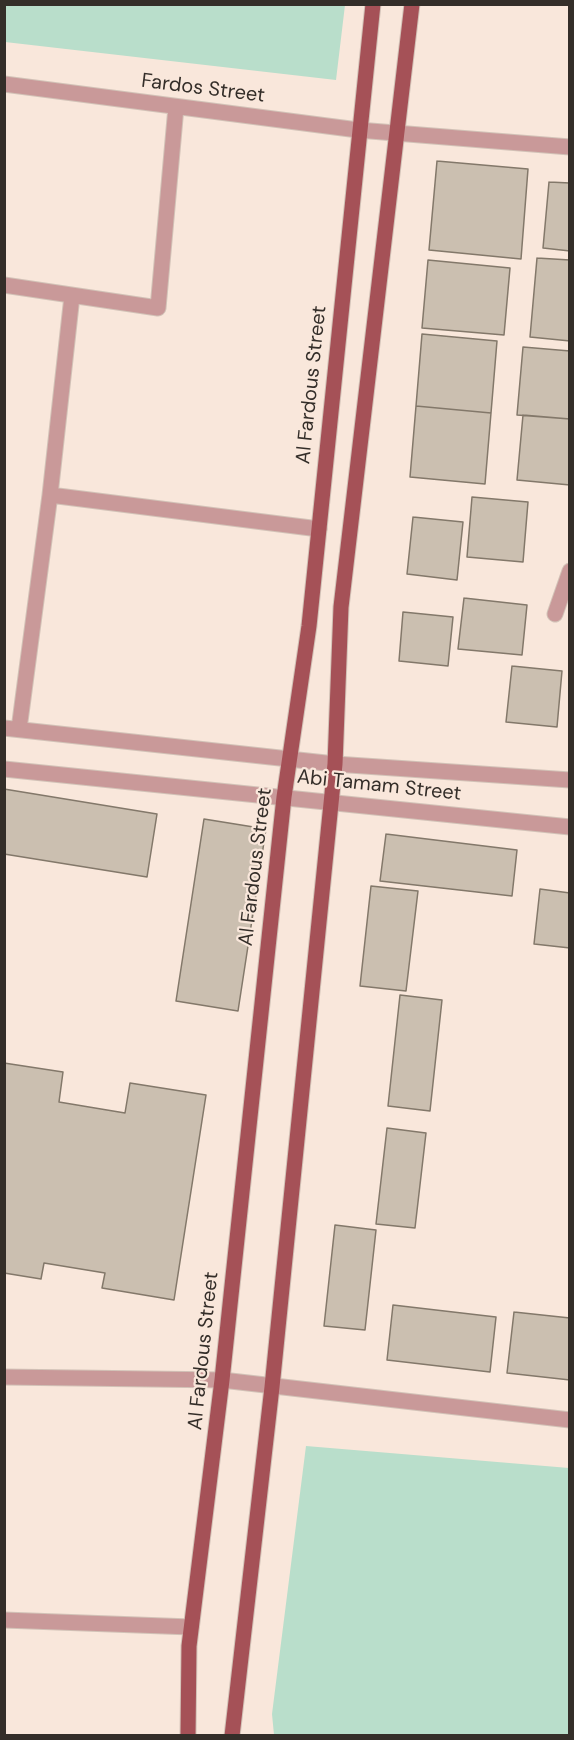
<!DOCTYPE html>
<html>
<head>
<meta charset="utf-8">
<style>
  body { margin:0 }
  #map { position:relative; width:574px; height:1740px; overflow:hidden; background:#f9e7db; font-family:"DM Sans",sans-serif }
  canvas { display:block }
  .frame { position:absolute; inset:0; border:6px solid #342e29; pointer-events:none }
</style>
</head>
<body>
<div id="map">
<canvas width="574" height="1740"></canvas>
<div class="frame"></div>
</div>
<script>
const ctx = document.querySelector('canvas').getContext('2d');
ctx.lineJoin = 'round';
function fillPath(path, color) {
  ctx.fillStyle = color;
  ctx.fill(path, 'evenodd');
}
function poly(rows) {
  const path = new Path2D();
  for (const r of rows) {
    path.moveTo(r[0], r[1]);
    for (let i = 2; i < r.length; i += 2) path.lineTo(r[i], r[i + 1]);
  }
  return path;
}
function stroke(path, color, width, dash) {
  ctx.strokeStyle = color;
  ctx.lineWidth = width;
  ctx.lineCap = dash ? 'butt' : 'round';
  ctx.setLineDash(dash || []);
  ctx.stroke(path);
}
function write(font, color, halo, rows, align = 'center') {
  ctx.font = font + ' "DM Sans",sans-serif';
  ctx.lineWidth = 4.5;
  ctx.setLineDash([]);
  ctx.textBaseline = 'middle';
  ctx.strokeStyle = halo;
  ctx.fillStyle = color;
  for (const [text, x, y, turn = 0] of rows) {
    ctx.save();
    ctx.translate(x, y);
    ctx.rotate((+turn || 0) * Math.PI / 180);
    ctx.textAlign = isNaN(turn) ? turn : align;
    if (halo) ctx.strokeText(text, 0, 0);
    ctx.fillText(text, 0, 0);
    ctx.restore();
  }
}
fillPath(poly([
  [5,4,345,5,336,80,5,42],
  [306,1446,569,1468,569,1735,274,1735,272,1714]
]), '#b9decb');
const building = poly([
  [437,161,528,169,521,259,429,250,437,161],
  [549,182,570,183,570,251,543,248,549,182],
  [537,258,570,260,570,341,530,337,537,258],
  [428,260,510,268,504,335,422,328,428,260],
  [422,334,497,341,491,413,416,406,422,334],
  [523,347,570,351,570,419,517,415,523,347],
  [416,406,491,413,485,484,410,477,416,406],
  [523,415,570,419,570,485,517,480,523,415],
  [472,497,528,502,523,562,467,557,472,497],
  [413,517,463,522,457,580,407,574,413,517],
  [464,598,527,605,522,655,458,649,464,598],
  [403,612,453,617,448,666,399,661,403,612],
  [512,666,562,671,557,727,506,722,512,666],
  [4,789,157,814,147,877,4,854,4,789],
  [204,819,266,829,238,1011,176,1001,204,819],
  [386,834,517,850,512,896,380,881,386,834],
  [371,886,418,891,406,991,360,986,371,886],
  [540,889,570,893,570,948,534,944,540,889],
  [400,995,442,1000,430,1111,388,1106,400,995],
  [4,1063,63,1072,59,1102,125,1113,130,1083,206,1095,174,1300,102,1288,105,1273,44,1263,41,1279,4,1273,4,1063],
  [387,1128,426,1133,415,1228,376,1224,387,1128],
  [335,1225,376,1230,365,1330,324,1326,335,1225],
  [393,1305,496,1317,490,1372,387,1360,393,1305],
  [514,1312,570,1318,570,1380,507,1373,514,1312]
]);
fillPath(building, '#cbbfb0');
stroke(building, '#83786a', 1.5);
const minor = poly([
  [4,84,358,130,570,147],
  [4,285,158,308,176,107],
  [50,495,319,529],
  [555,614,570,571],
  [4,728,335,764,570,780],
  [19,729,50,495,72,296],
  [4,769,570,827],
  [4,1377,222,1380,570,1420],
  [4,1620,191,1627]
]);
const major = poly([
  [188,1736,189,1646,222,1380,284,797,309,626,373,4],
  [232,1736,272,1387,335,764,341,607,412,4]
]);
stroke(minor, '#d2c2b7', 17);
stroke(major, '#d2c2b7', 17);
stroke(minor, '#c99999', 15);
stroke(major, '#a55157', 15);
write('20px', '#342e29', '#f9e7db', [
  ["Fardos Street",203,89,7],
  ["Al Fardous Street",312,385,-84],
  ["Abi Tamam Street",379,786,6],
  ["Al Fardous Street",256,867,-83],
  ["Al Fardous Street",204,1351,-84]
]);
</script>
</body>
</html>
